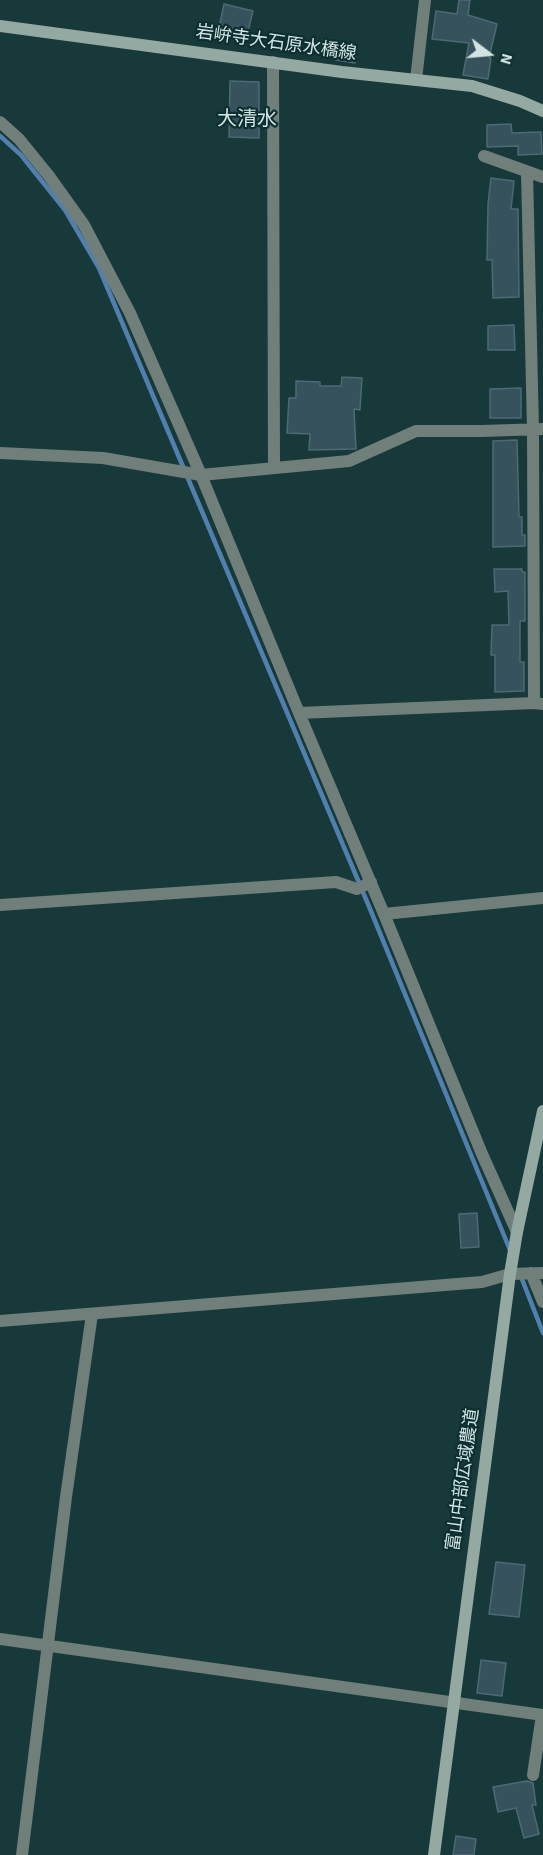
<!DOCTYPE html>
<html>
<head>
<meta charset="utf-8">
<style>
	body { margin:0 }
	#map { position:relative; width:543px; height:1855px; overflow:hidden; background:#183939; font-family:"Source Sans 3",sans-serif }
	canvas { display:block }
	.north { position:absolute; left:459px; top:24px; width:60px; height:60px; -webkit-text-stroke:4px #0d2f2f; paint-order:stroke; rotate:106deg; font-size:16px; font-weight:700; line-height:24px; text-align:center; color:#d1e3e3 }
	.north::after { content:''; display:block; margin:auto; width:21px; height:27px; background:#d1e3e3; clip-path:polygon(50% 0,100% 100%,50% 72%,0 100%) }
</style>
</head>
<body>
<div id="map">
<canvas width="543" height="1855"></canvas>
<div class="north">N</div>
</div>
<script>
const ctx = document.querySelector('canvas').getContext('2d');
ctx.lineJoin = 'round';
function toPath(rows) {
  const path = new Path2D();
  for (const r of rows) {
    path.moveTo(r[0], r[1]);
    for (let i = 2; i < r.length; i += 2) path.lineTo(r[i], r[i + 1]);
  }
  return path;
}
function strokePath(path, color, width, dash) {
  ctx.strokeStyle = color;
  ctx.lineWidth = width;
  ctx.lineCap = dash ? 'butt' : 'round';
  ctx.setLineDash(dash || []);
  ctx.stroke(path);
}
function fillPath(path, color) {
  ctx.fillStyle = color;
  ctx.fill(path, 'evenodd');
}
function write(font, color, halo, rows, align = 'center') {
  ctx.font = font + ' "Source Sans 3","Noto Sans JP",sans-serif';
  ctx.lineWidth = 4.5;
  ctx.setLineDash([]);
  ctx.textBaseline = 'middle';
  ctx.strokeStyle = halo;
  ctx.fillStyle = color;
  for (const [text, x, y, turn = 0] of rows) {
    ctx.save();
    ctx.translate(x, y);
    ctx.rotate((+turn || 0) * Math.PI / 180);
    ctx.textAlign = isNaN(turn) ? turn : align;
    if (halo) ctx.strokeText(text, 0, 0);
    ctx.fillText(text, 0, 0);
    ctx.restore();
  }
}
const stream = toPath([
	[0,136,21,155,65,210,99,268,368,904,510,1250],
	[520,1274,543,1333]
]);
const building = toPath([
	[459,0,470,0,468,15,497,24,489,58,491,58,488,79,463,75,469,43,432,39,436,11,457,14,459,0],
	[224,4,253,11,247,35,219,28,224,4],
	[338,45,357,48,355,63,336,60,338,45],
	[230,81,259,82,259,138,229,137,230,81],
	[511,124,512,133,541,132,542,154,518,155,518,146,487,147,487,125,511,124],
	[491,178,514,181,511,209,518,209,519,297,493,298,492,260,487,260,488,204,491,178],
	[514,325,515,350,488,350,488,326,514,325],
	[342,377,362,378,360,410,354,409,356,449,309,450,310,434,287,433,289,398,296,398,296,381,320,382,320,386,341,386,342,377],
	[521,388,521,418,490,418,490,389,521,388],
	[517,440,519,517,522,517,522,535,525,535,525,546,493,547,493,441,517,440],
	[494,569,522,569,522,572,525,572,525,621,520,621,520,662,524,662,524,691,495,692,495,655,491,655,492,625,509,625,508,591,495,592,494,569],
	[477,1213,479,1247,461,1248,459,1214,477,1213],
	[496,1562,525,1565,519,1617,489,1614,496,1562],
	[481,1660,506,1663,502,1696,477,1693,481,1660],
	[527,1781,533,1783,536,1805,532,1805,539,1834,524,1838,516,1808,498,1812,493,1787,527,1781],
	[456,1836,476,1839,474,1855,453,1855,456,1836]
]);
const street = toPath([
	[273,62,274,468],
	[416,80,425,0],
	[0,122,19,139,49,176,84,225,130,313,201,475,299,713,384,914,482,1154,517,1232],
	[484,156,543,177],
	[527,172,533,429,534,703,543,704],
	[0,453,103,458,201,475,349,461,416,431,482,431,543,429],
	[299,713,534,703],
	[0,905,336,882,357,889,371,882],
	[384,914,543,898],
	[531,1273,543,1302],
	[0,1321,482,1282,510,1274,543,1273],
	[0,1639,543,1715],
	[533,1775,542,1715],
	[22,1855,66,1497,92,1314]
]);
const secondary = toPath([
	[0,26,342,72,472,86,520,101,543,111],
	[434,1855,510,1274,517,1232,543,1111]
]);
const streetNames = [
	["岩峅寺大石原水橋線",276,44,8],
	["富山中部広域農道",464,1480,-82]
];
const neighbourhoodNames = [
	["大清水",247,121]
];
strokePath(stream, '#5180af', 4.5);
fillPath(building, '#36535d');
strokePath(building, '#4c6a75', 1.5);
strokePath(street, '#717f7a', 12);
strokePath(secondary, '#94a9a1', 12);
write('18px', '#d1e3e3', '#0d2f2f', streetNames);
write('20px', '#d1e3e3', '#0d2f2f', neighbourhoodNames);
</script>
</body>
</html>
